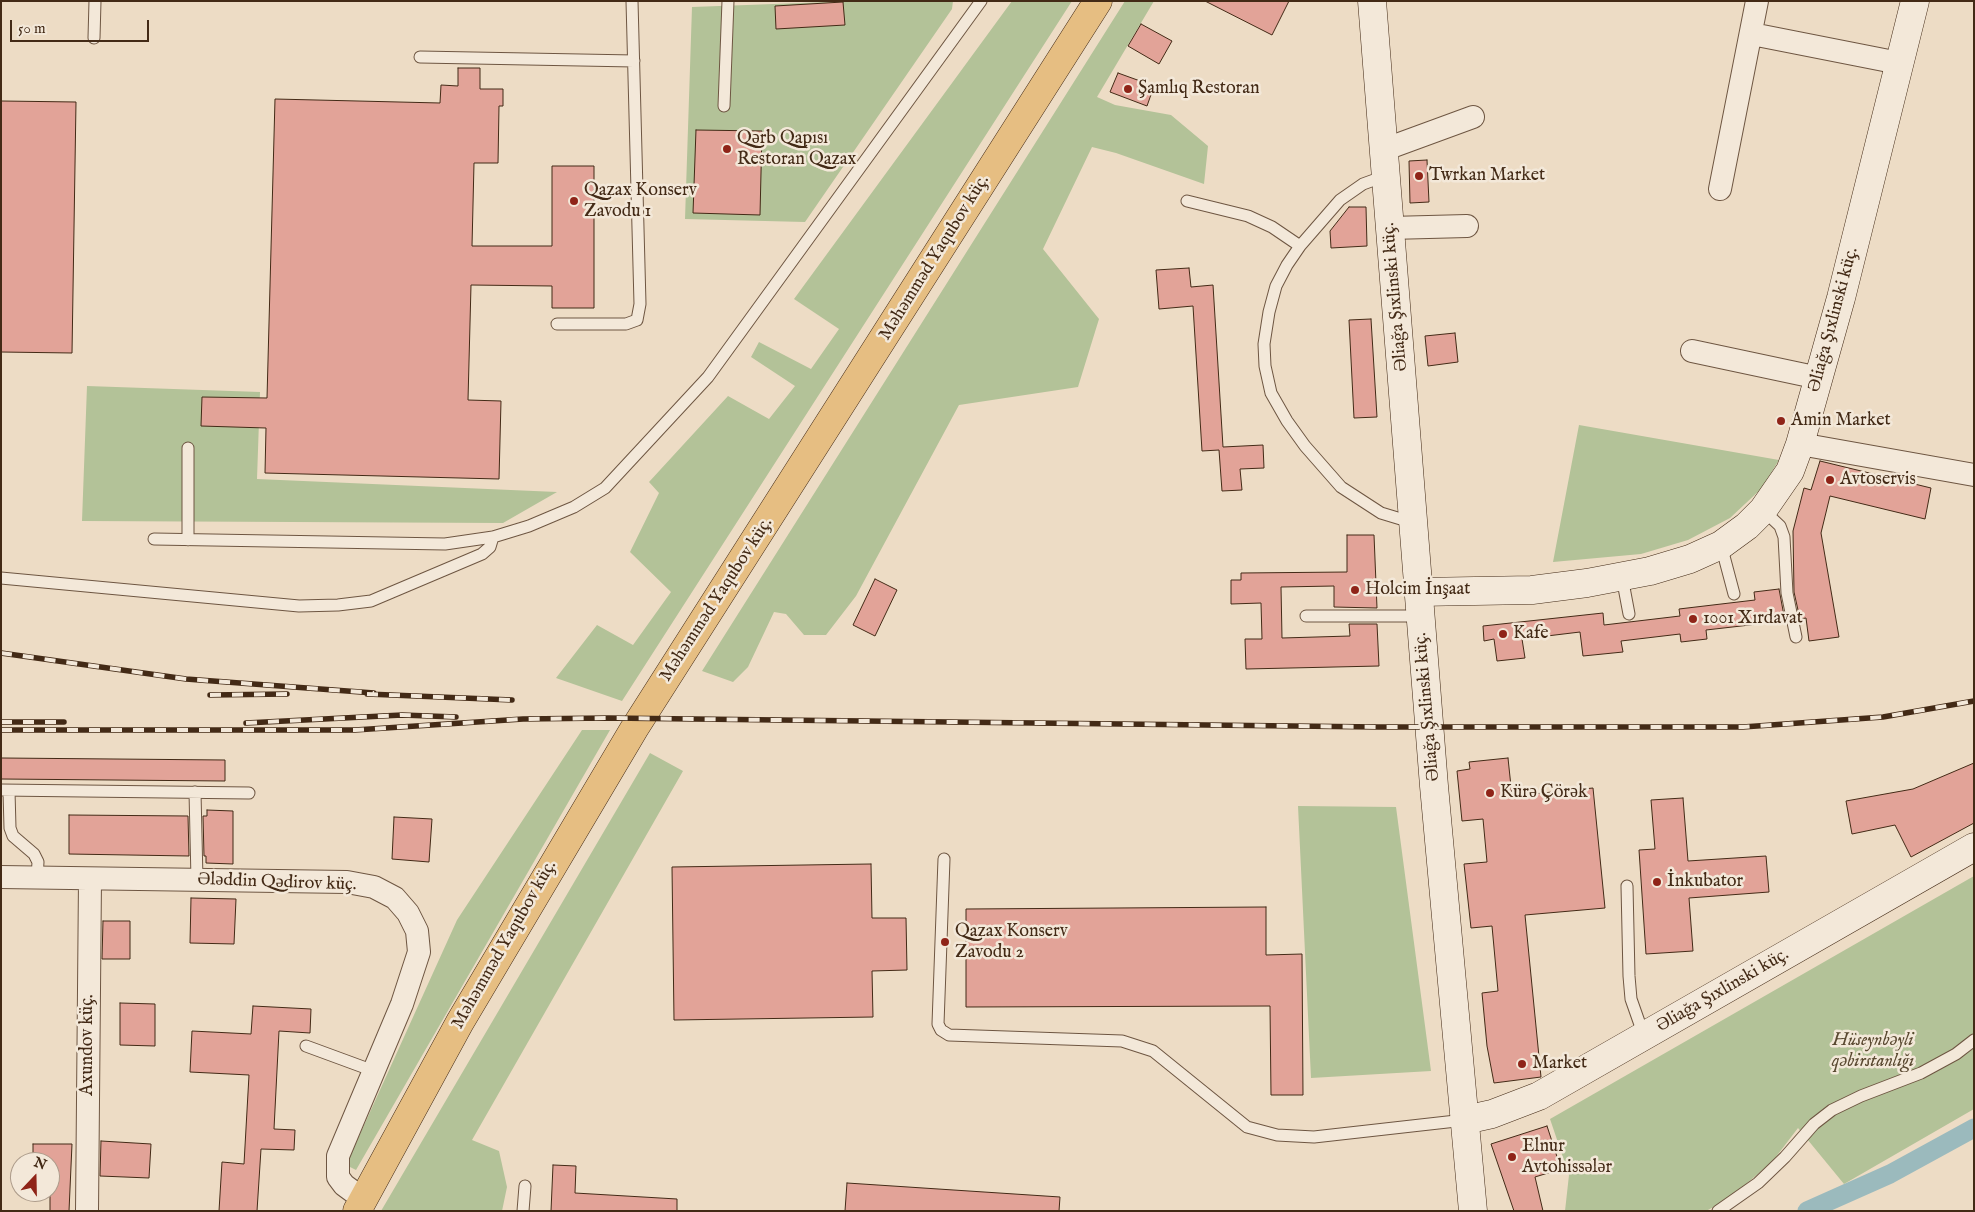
<!DOCTYPE html>
<html>
<head>
<meta charset="utf-8">
<style>
	body { margin:0 }
	#map { position:relative; width:1975px; height:1212px; overflow:hidden; background:#eddcc5; font-family:"IM FELL English",serif }
	canvas { display:block }
	.frame { position:absolute; inset:0; border:2px solid #432a16; pointer-events:none }
	.north { position:absolute; left:10px; top:1152px; width:50px; height:50px; box-sizing:border-box; background:#f3e8d9; border:1px solid #ad9c8b; border-radius:50%; rotate:21deg; font-size:14px; font-weight:700; line-height:20px; text-align:center; color:#432a16 }
	.north::after { content:''; display:block; margin:auto; width:18px; height:22px; background:#8f2418; clip-path:polygon(50% 0,100% 100%,50% 72%,0 100%) }
	.scale { position:absolute; left:10px; top:20px; width:139px; height:22px; box-sizing:border-box; border:2px solid #432a16; border-top:0; padding-left:6px; font-size:15px; line-height:18px; white-space:nowrap; color:#432a16; -webkit-text-stroke:4px #f3e8d9; paint-order:stroke }
</style>
</head>
<body>
<div id="map">
<canvas width="1975" height="1212"></canvas>
<div class="frame"></div>
<div class="north">N</div>
<div class="scale">50 m</div>
</div>
<script>
const ctx = document.querySelector('canvas').getContext('2d');
ctx.lineJoin = 'round';
function fillPath(path, color) {
  ctx.fillStyle = color;
  ctx.fill(path, 'evenodd');
}
function toPath(rows) {
  const path = new Path2D();
  for (const r of rows) {
    path.moveTo(r[0], r[1]);
    for (let i = 2; i < r.length; i += 2) path.lineTo(r[i], r[i + 1]);
  }
  return path;
}
function strokePath(path, color, width, dash) {
  ctx.strokeStyle = color;
  ctx.lineWidth = width;
  ctx.lineCap = dash ? 'butt' : 'round';
  ctx.setLineDash(dash || []);
  ctx.stroke(path);
}
function write(font, color, halo, rows, align = 'center') {
  ctx.font = font + ' "IM FELL English",serif';
  ctx.lineWidth = 5;
  ctx.setLineDash([]);
  ctx.textBaseline = 'middle';
  ctx.strokeStyle = halo;
  ctx.fillStyle = color;
  for (const [text, x, y, turn = 0] of rows) {
    ctx.save();
    ctx.translate(x, y);
    ctx.rotate((+turn || 0) * Math.PI / 180);
    ctx.textAlign = isNaN(turn) ? turn : align;
    if (halo) ctx.strokeText(text, 0, 0);
    ctx.fillText(text, 0, 0);
    ctx.restore();
  }
}
const green = toPath([
	[856,1,953,1,952,9,805,222,685,219,692,7],
	[1012,1,1072,1,622,701,556,678,597,625,633,645,671,592,630,552,659,493,649,482,728,396,769,419,795,386,751,357,759,342,811,369,839,329,794,299],
	[1125,1,1154,1,1097,97,1115,105,1171,115,1208,146,1204,184,1116,153,1092,147,1043,249,1099,319,1078,387,959,405,856,596,826,635,804,635,786,614,774,612,748,667,733,682,702,671],
	[87,386,260,392,257,479,557,492,503,523,82,521],
	[1579,425,1779,460,1761,489,1730,518,1688,540,1641,554,1553,562],
	[582,730,610,730,356,1170,346,1165,457,920],
	[650,753,683,771,472,1140,499,1151,507,1187,502,1211,381,1211],
	[1298,806,1396,807,1431,1071,1311,1078],
	[1974,876,1974,1109,1844,1184,1798,1128,1772,1162,1727,1200,1706,1211,1565,1211,1569,1175,1550,1119]
]);
const canal = toPath([
	[1807,1211,1890,1174,1974,1128]
]);
const building = toPath([
	[1205,1,1289,1,1272,35,1205,1],
	[843,2,845,25,776,29,775,6,843,2],
	[1141,24,1172,41,1159,64,1128,46,1141,24],
	[458,68,480,68,480,89,503,89,503,106,499,106,498,163,474,163,472,246,552,246,552,166,594,166,594,308,552,308,552,286,471,285,468,400,501,401,499,479,265,473,266,428,201,426,202,397,267,398,275,99,440,103,441,85,458,86,458,68],
	[1118,73,1154,86,1147,106,1110,92,1118,73],
	[1,101,76,102,72,353,1,352,1,101],
	[696,130,762,131,760,215,693,213,696,130],
	[1427,160,1429,202,1410,203,1409,161,1427,160],
	[1349,207,1366,207,1367,246,1331,248,1330,231,1349,207],
	[1189,268,1191,287,1213,285,1223,447,1263,445,1264,468,1240,469,1242,490,1222,491,1219,450,1202,451,1193,306,1159,309,1156,270,1189,268],
	[1371,319,1377,417,1354,418,1349,320,1371,319],
	[1455,333,1458,362,1428,366,1425,336,1455,333],
	[1820,461,1931,488,1925,519,1830,496,1821,533,1839,637,1809,641,1806,618,1800,619,1794,592,1793,531,1804,488,1811,490,1820,461],
	[1347,535,1374,535,1377,608,1334,607,1334,586,1281,587,1282,638,1350,636,1349,624,1377,624,1379,666,1246,669,1245,639,1262,639,1261,603,1231,604,1231,580,1241,580,1241,573,1347,572,1347,535],
	[875,579,897,590,875,636,853,625,875,579],
	[1779,589,1785,621,1706,630,1707,639,1681,642,1680,634,1621,641,1623,652,1583,656,1580,632,1522,639,1525,658,1497,661,1494,639,1484,641,1483,626,1603,613,1604,625,1680,616,1679,609,1755,600,1754,592,1779,589],
	[1,758,225,760,225,781,1,779,1,758],
	[1508,758,1512,796,1593,788,1605,908,1525,915,1541,1077,1494,1083,1487,1046,1482,993,1498,991,1492,926,1471,928,1464,864,1487,862,1483,819,1462,821,1457,771,1470,769,1469,762,1508,758],
	[1974,763,1974,823,1911,857,1895,825,1852,834,1846,801,1913,789,1974,763],
	[1683,798,1688,861,1766,856,1769,892,1689,898,1693,951,1646,954,1639,850,1655,849,1651,800,1683,798],
	[207,810,233,811,233,864,206,863,206,856,204,856,203,816,207,816,207,810],
	[69,815,188,816,189,856,69,854,69,815],
	[394,817,432,819,429,862,392,859,394,817],
	[871,864,872,918,906,918,907,970,872,971,873,1017,674,1020,672,867,871,864],
	[191,898,236,899,234,944,190,943,191,898],
	[1266,907,1266,955,1302,954,1303,1095,1271,1095,1270,1006,966,1007,966,909,1266,907],
	[103,921,130,921,130,959,102,959,103,921],
	[120,1003,155,1004,155,1046,120,1045,120,1003],
	[253,1006,311,1009,310,1033,279,1031,274,1129,295,1130,294,1150,261,1149,257,1211,219,1211,222,1162,244,1164,249,1075,190,1072,192,1031,251,1034,253,1006],
	[1547,1126,1561,1169,1535,1177,1543,1211,1514,1211,1491,1144,1547,1126],
	[101,1141,151,1144,149,1178,100,1176,101,1141],
	[33,1144,72,1144,69,1211,50,1211,50,1162,33,1162,33,1144],
	[553,1165,576,1166,575,1193,677,1199,677,1211,551,1211,553,1165],
	[847,1183,1060,1197,1059,1211,845,1211,847,1183]
]);
const lane = toPath([
	[94,38,95,1],
	[420,57,634,61],
	[724,106,728,1],
	[1385,176,1363,184,1340,200,1300,246,1287,265,1276,286,1269,312,1264,344,1265,366,1271,393,1287,421,1305,446,1341,487,1381,513,1414,523],
	[1187,201,1248,216,1272,227,1300,246],
	[557,324,626,324,637,320,640,304,632,1],
	[1763,510,1780,526,1784,537,1787,593,1796,637],
	[154,539,445,544,493,537,529,526,574,507,605,488,708,377,981,1],
	[188,540,188,448],
	[1721,545,1734,594],
	[1622,577,1629,614],
	[1,578,299,606,338,605,371,601,482,554,490,547,493,537],
	[1306,616,1420,616],
	[1,790,249,793],
	[9,791,10,828,13,836,34,854,38,862,37,878],
	[195,792,197,880],
	[944,859,938,1024,941,1030,949,1035,1122,1041,1153,1051,1247,1127,1277,1135,1314,1137,1465,1120],
	[1627,886,1629,976,1631,999,1644,1036],
	[306,1046,374,1071],
	[523,1211,525,1186],
	[1718,1211,1758,1183,1785,1157,1814,1124,1832,1110,1861,1096,1921,1073,1956,1054,1974,1040]
]);
const street = toPath([
	[1752,34,1899,63],
	[1383,150,1473,117],
	[1720,189,1757,1],
	[1390,228,1467,226],
	[1692,351,1819,378],
	[1800,444,1974,475],
	[1,877,347,882,374,887,395,898,408,913,417,931,419,952,402,1004,338,1156,338,1177,344,1185,363,1199],
	[87,1211,90,879]
]);
const secondary = toPath([
	[1372,1,1434,786,1473,1211],
	[1418,592,1532,590,1587,583,1650,571,1690,559,1721,545,1747,526,1763,510,1790,471,1800,444,1841,298,1915,1],
	[1465,1120,1492,1114,1539,1096,1974,847]
]);
const primary = toPath([
	[357,1211,460,1022,634,729,1098,1]
]);
const rail = toPath([
	[1,653,186,679,374,693],
	[367,694,512,700],
	[210,695,287,694],
	[1,722,64,722],
	[246,723,402,715,456,717],
	[1,730,355,730,523,719,608,718,1378,727,1743,727,1883,717,1974,701]
]);
const markers = [
	[1128,89,5,"#8f2418"],
	[727,149,5,"#8f2418"],
	[1419,176,5,"#8f2418"],
	[574,201,5,"#8f2418"],
	[1781,421,5,"#8f2418"],
	[1830,480,5,"#8f2418"],
	[1355,590,5,"#8f2418"],
	[1693,619,5,"#8f2418"],
	[1503,634,5,"#8f2418"],
	[1490,793,5,"#8f2418"],
	[1657,882,5,"#8f2418"],
	[945,942,5,"#8f2418"],
	[1522,1064,5,"#8f2418"],
	[1512,1157,5,"#8f2418"]
];
const poiNames = [
	["Şamlıq Restoran",1138,89],
	["Qərb Qapısı",737,139],
	["Restoran Qazax",737,160],
	["Twrkan Market",1429,176],
	["Qazax Konserv",584,191],
	["Zavodu 1",584,212],
	["Amin Market",1791,421],
	["Avtoservis",1840,480],
	["Holcim İnşaat",1365,590],
	["1001 Xırdavat",1703,619],
	["Kafe",1513,634],
	["Kürə Çörək",1500,793],
	["İnkubator",1667,882],
	["Qazax Konserv",955,932],
	["Zavodu 2",955,953],
	["Market",1532,1064],
	["Elnur",1522,1147],
	["Avtohissələr",1522,1168]
];
const streetNames = [
	["Məhəmməd Yaqubov küç.",935,258,-58],
	["Əliağa Şıxlinski küç.",1396,297,-95],
	["Əliağa Şıxlinski küç.",1834,320,-75],
	["Məhəmməd Yaqubov küç.",717,600,-57],
	["Əliağa Şıxlinski küç.",1428,707,-95],
	["Ələddin Qədirov küç.",277,883,2],
	["Məhəmməd Yaqubov küç.",505,945,-60],
	["Əliağa Şıxlinski küç.",1723,991,-30],
	["Axundov küç.",88,1045,-90]
];
const parkNames = [
	["Hüseynbəyli",1873,1041],
	["qəbirstanlığı",1873,1062]
];
fillPath(green, '#b3c298');
strokePath(canal, '#9bbabd', 19);
fillPath(building, '#e2a398');
strokePath(building, '#432a16', 1);
strokePath(lane, '#6e5642', 13);
strokePath(street, '#6e5642', 24);
strokePath(secondary, '#432a16', 29);
strokePath(primary, '#432a16', 29);
strokePath(lane, '#f3e8d9', 11);
strokePath(street, '#f3e8d9', 22);
strokePath(secondary, '#f3e8d9', 28);
strokePath(primary, '#e6be82', 28);
strokePath(rail, '#432a16', 5.5);
strokePath(rail, '#f3e8d9', 4, [11]);
for (const [x, y, r, color] of markers) {
  const dot = new Path2D();
  dot.arc(x, y, r, 0, 2 * Math.PI);
  ctx.fillStyle = color;
  ctx.fill(dot);
  strokePath(dot, '#f3e8d9', 2);
}
write('18px', '#432a16', '#f3e8d9', poiNames, 'left');
write('18px', '#432a16', '#f3e8d9', streetNames);
write('italic 18px', '#594830', '#f3e8d9', parkNames);
</script>
</body>
</html>
